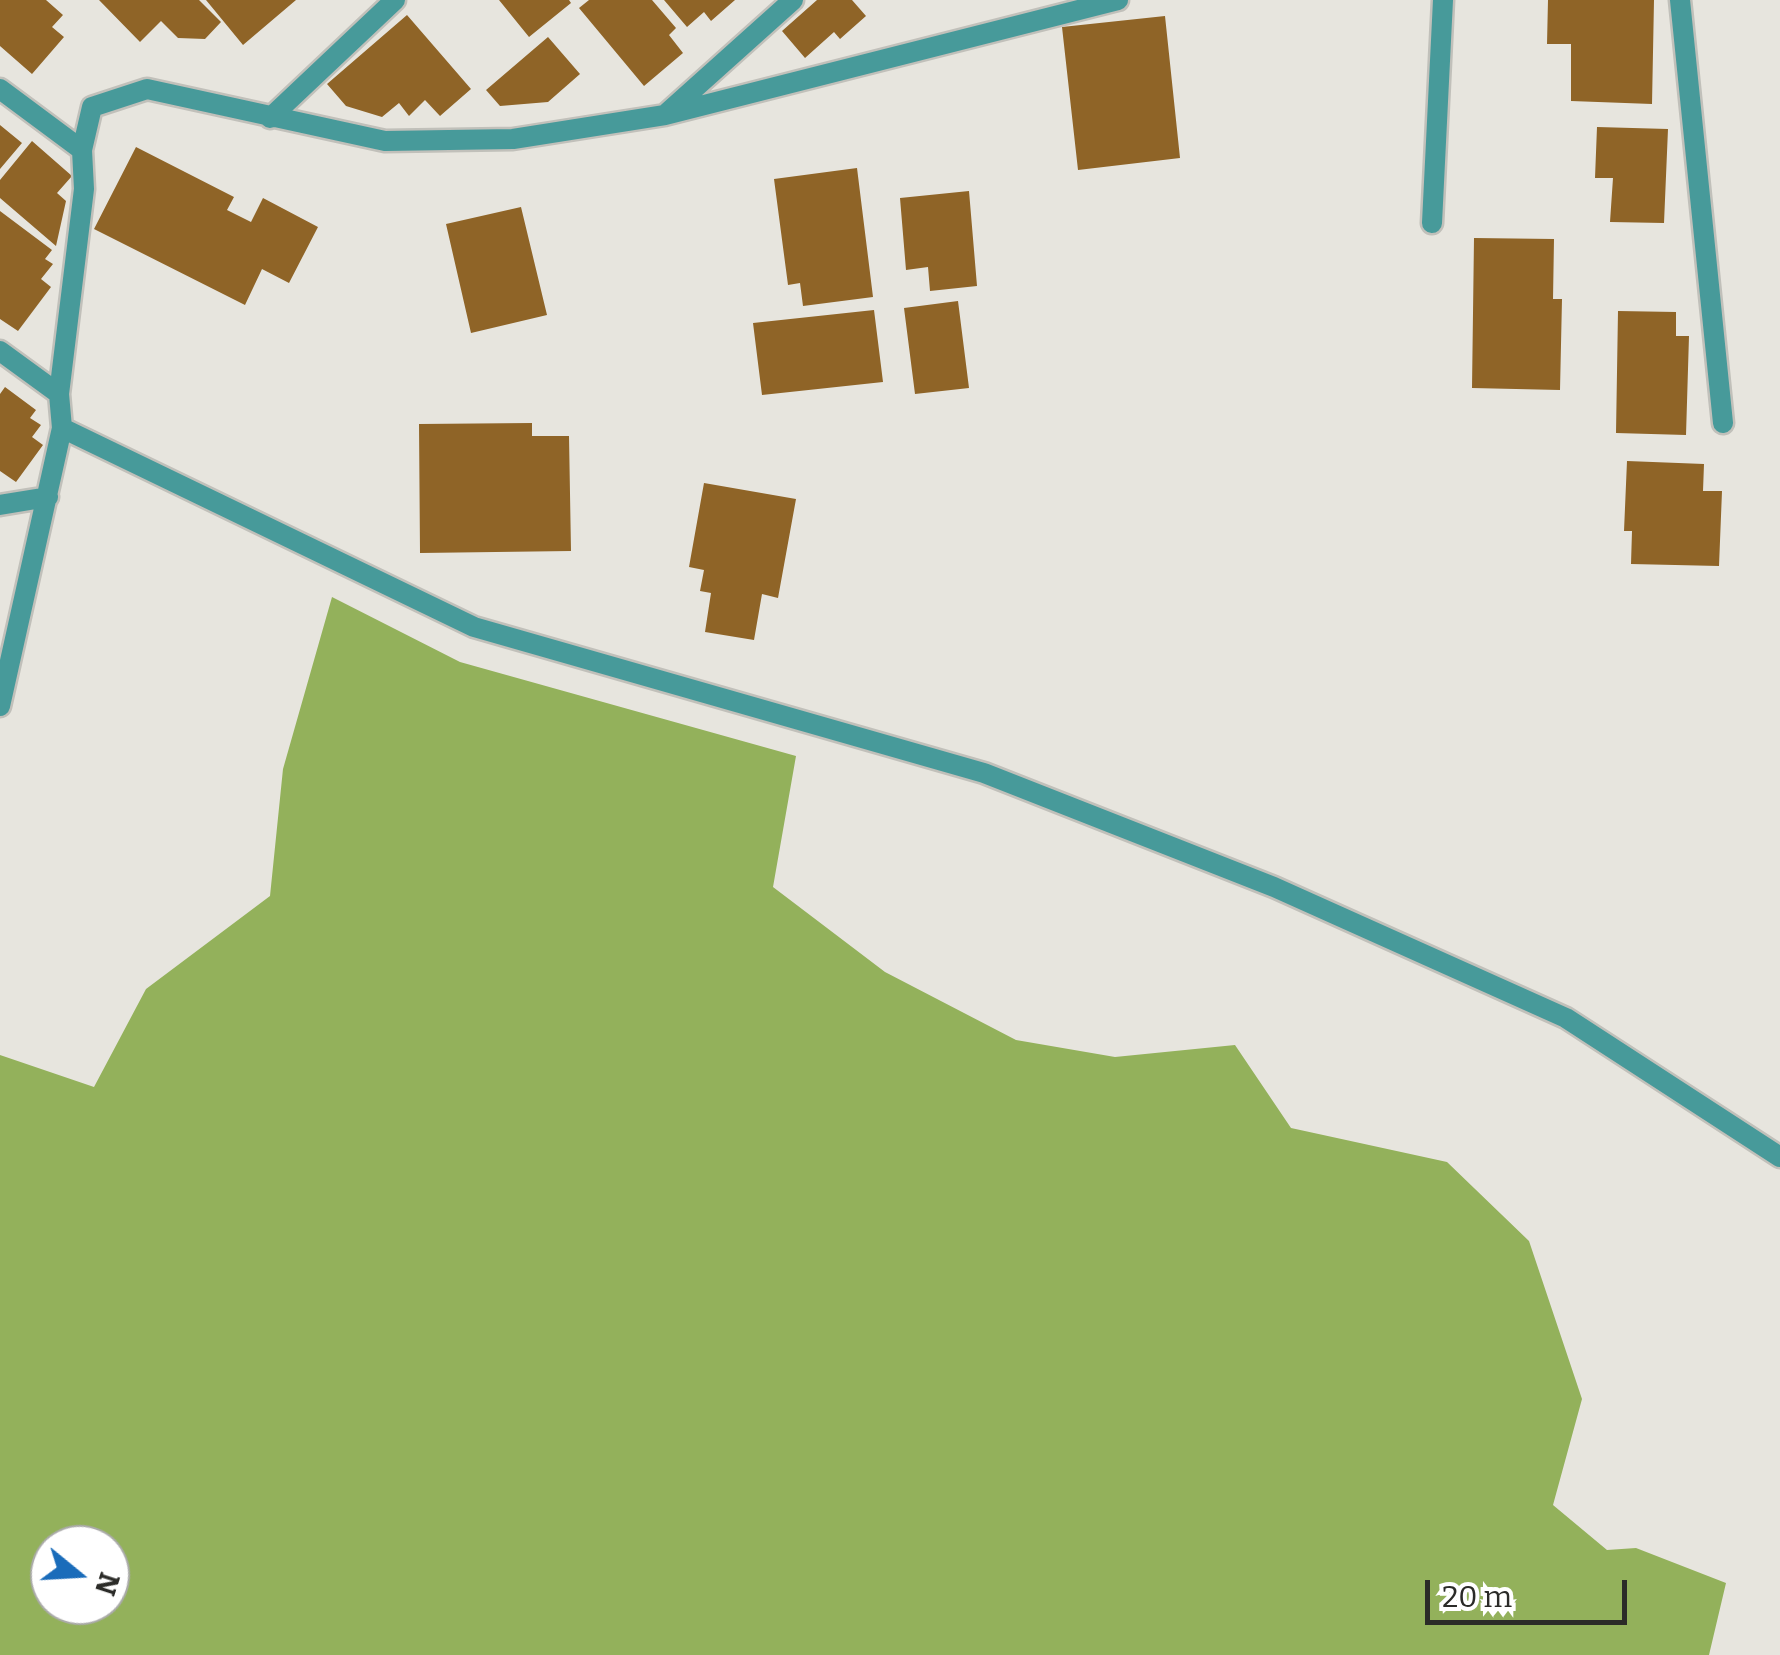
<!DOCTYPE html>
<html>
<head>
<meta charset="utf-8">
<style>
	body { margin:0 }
	#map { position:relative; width:1780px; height:1655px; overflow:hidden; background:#e7e5de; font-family:Bitter,serif }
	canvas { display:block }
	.north { position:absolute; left:30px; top:1525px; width:100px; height:100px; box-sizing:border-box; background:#fff; border:2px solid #aaaaa9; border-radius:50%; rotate:108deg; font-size:28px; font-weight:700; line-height:40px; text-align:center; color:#2b2b28 }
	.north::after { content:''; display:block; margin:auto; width:35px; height:45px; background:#1a6cba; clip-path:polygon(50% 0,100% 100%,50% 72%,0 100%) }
	.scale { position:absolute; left:1425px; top:1580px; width:202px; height:45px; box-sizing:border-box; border:5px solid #2b2b28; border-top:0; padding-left:12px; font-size:30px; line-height:35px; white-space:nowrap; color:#2b2b28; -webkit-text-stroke:8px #fff; paint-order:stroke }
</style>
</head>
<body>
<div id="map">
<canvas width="1780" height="1655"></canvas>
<div class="north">N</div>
<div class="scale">20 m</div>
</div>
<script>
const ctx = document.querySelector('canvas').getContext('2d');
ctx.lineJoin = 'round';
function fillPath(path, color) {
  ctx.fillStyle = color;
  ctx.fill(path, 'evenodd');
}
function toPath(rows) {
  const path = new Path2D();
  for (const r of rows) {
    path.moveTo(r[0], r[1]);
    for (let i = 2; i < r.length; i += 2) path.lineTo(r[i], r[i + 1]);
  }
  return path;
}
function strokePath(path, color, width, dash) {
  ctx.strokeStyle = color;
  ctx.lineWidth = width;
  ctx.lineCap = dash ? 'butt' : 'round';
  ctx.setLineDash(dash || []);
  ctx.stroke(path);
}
const forest = toPath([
	[332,597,460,662,796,756,773,887,885,972,1016,1040,1115,1057,1235,1045,1291,1128,1447,1162,1529,1241,1582,1399,1553,1505,1607,1550,1636,1548,1726,1583,1709,1655,0,1655,0,1055,94,1087,146,989,270,896,283,769],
	[50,1545,110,1545,110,1605,50,1605]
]);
const building = toPath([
	[0,0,46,0,63,15,52,27,64,37,32,74,0,46],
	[99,0,199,0,221,22,205,39,178,38,161,21,140,42],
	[206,0,296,0,243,45],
	[499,0,569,0,571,3,529,37],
	[589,0,652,0,676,28,669,35,683,53,644,86,579,8],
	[664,0,735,0,711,21,704,12,687,27],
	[817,0,852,0,866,16,840,39,834,32,805,58,782,31],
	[1548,0,1654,0,1652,104,1571,101,1571,44,1547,44],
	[407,15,471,89,440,116,425,100,409,116,399,103,382,117,346,106,327,84],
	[1165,16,1180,158,1078,170,1062,27],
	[548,37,580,74,548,102,500,106,486,90],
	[0,125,22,143,0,169],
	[1597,127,1668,129,1664,223,1610,222,1613,178,1595,178],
	[32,141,72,176,57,193,66,201,56,246,0,198,0,180],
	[136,147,234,197,227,210,251,222,263,198,318,227,289,283,262,269,245,305,94,229],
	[857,168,873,297,803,306,800,283,788,285,774,179],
	[969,191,977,286,930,291,928,267,906,270,900,198],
	[521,207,547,315,471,333,446,224],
	[0,211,52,250,45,259,53,264,41,279,51,287,18,331,0,319],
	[1474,238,1554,239,1553,299,1562,299,1560,390,1472,388],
	[958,301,969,388,915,394,904,308],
	[874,310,883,382,762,395,753,323],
	[1618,311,1676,312,1676,336,1689,336,1686,435,1616,433],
	[5,387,36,410,30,418,41,425,32,437,43,445,16,482,0,471,0,394],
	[532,423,532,436,569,436,571,551,420,553,419,424],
	[1627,461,1704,464,1703,491,1722,491,1719,566,1631,564,1632,531,1624,531],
	[704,483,796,499,778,598,762,594,754,640,705,632,711,593,700,591,704,570,689,567]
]);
const service = toPath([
	[1680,0,1723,423],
	[1432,223,1443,0]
]);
const minor = toPath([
	[0,89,82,150],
	[667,113,793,0],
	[270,118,395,0],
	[0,351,59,394],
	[62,428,474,627,984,773,1274,887,1566,1018,1780,1157],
	[0,505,48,497],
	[0,706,62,428,59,394,84,189,82,150,92,107,147,89,385,141,513,139,665,115,1118,0]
]);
fillPath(forest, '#93b15b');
fillPath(building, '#8f6427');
strokePath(service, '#c1c0ba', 25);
strokePath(minor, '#c1c0ba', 25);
strokePath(service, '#479a9a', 20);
strokePath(minor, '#479a9a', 20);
</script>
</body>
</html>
